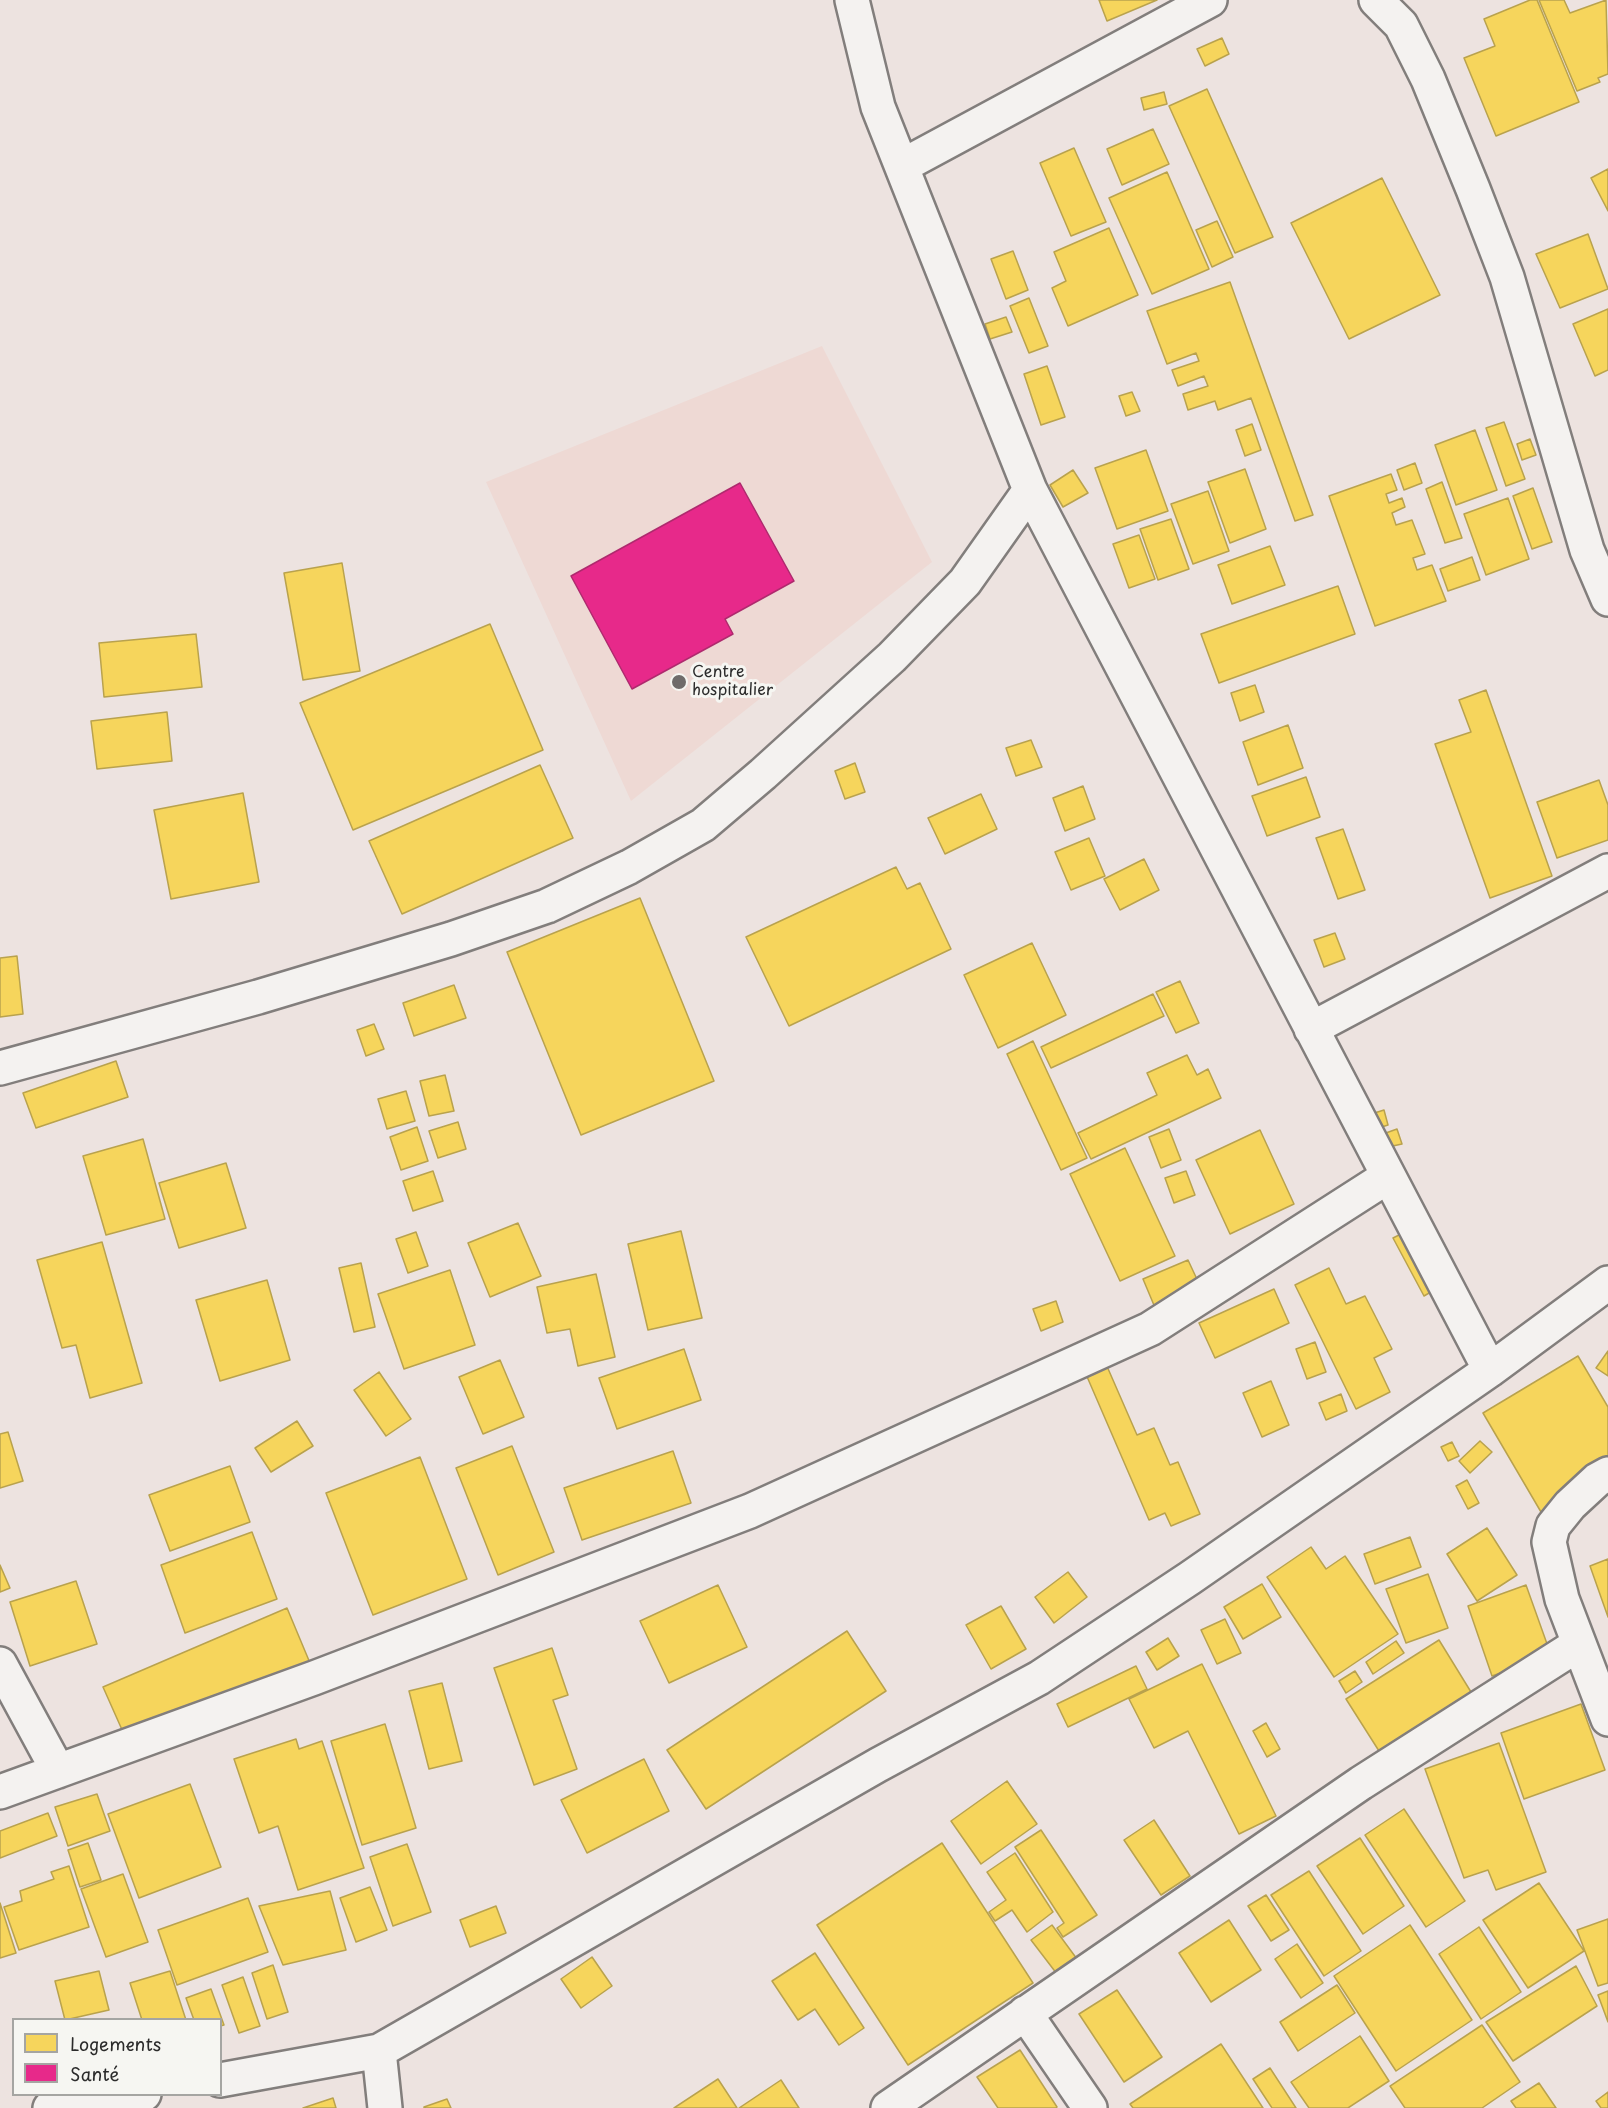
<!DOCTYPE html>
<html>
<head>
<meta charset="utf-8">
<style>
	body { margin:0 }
	#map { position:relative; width:1608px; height:2108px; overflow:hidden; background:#ede3e0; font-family:"Playpen Sans",sans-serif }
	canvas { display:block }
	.legend { position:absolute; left:12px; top:2018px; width:210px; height:78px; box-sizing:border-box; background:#f6f6f2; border:2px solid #a5a5a2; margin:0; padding:8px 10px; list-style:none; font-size:18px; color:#2b2b2b }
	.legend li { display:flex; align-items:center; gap:12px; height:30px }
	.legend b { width:30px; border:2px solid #a5a5a2 }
</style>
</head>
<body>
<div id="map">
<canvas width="1608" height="2108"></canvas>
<ul class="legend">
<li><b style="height:16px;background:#f6d55c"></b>Logements</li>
<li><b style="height:16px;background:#e7298a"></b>Santé</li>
</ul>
</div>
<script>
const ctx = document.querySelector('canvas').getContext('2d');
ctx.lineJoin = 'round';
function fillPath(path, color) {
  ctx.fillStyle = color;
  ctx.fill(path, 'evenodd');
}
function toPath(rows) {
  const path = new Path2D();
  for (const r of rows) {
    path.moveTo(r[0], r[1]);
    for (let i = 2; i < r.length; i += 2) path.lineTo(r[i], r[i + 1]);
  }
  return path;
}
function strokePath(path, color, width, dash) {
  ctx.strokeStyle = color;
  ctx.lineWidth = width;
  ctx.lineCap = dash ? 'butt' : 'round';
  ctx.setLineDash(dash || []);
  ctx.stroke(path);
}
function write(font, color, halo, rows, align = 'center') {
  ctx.font = font + ' "Playpen Sans",sans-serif';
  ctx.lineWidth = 6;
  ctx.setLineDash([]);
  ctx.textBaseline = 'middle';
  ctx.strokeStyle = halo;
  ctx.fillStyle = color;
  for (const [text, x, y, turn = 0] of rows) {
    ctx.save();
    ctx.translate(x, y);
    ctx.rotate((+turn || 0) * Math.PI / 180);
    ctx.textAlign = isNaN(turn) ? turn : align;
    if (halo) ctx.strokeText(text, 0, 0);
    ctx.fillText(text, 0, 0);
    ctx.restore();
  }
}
const built = toPath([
	[822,346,932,562,631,801,486,482]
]);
const homes = toPath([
	[1099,0,1157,0,1107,21,1099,0],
	[1530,0,1537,0,1579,102,1496,136,1464,58,1495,46,1484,19,1530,0],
	[1539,0,1564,0,1570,13,1606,0,1608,74,1598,78,1600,82,1577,91,1539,0],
	[1222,38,1229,54,1205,66,1197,49,1222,38],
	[1207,89,1273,237,1235,253,1169,106,1207,89],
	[1164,92,1167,104,1144,110,1141,98,1164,92],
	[1153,129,1169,164,1122,185,1107,149,1153,129],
	[1074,148,1106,222,1071,236,1040,163,1074,148],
	[1608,169,1608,211,1591,178,1608,169],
	[1167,172,1209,269,1152,294,1109,198,1167,172],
	[1382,178,1440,295,1349,339,1291,223,1382,178],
	[1217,221,1233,257,1212,267,1196,230,1217,221],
	[1109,228,1138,295,1068,326,1052,288,1066,281,1054,252,1109,228],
	[1588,234,1608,289,1560,308,1536,254,1588,234],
	[1013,251,1028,290,1006,299,991,259,1013,251],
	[1230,282,1313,515,1295,521,1251,398,1218,410,1215,401,1188,410,1183,394,1208,386,1204,376,1178,386,1172,370,1199,361,1196,353,1167,364,1147,311,1230,282],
	[1029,298,1048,346,1029,353,1010,306,1029,298],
	[1608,309,1608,370,1595,376,1573,324,1608,309],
	[1006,317,1012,332,990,339,985,324,1006,317],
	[1047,366,1065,417,1041,425,1024,374,1047,366],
	[1132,392,1140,411,1126,416,1119,396,1132,392],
	[1504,422,1525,479,1506,486,1486,428,1504,422],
	[1252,424,1261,450,1245,456,1236,430,1252,424],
	[1475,430,1497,490,1456,505,1435,445,1475,430],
	[1530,439,1536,455,1522,460,1517,444,1530,439],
	[1146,450,1168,511,1117,529,1095,468,1146,450],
	[1415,463,1422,483,1404,490,1397,470,1415,463],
	[1245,469,1266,529,1230,543,1208,482,1245,469],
	[1073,470,1088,493,1063,507,1050,485,1073,470],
	[1391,474,1397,490,1386,494,1389,503,1402,498,1405,507,1392,513,1396,525,1412,520,1425,554,1413,558,1417,570,1432,565,1446,601,1375,626,1329,496,1391,474],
	[1442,482,1462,538,1445,543,1426,489,1442,482],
	[1533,488,1552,542,1532,549,1513,496,1533,488],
	[1208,491,1229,551,1193,564,1171,504,1208,491],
	[1508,498,1529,559,1486,575,1464,514,1508,498],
	[1171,519,1189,569,1158,580,1140,529,1171,519],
	[1139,535,1155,579,1129,588,1113,544,1139,535],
	[1270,546,1285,585,1232,604,1218,565,1270,546],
	[1472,557,1480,580,1448,591,1440,569,1472,557],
	[342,563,360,671,303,680,284,573,342,563],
	[1338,586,1355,634,1219,683,1201,634,1338,586],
	[490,624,543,750,353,830,300,703,490,624],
	[196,634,202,687,104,697,99,643,196,634],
	[1255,685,1264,712,1240,721,1231,693,1255,685],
	[1486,690,1552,876,1490,898,1435,744,1471,732,1459,700,1486,690],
	[167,712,172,761,97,769,91,721,167,712],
	[1288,725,1303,768,1258,785,1243,742,1288,725],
	[1031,740,1042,767,1016,776,1006,748,1031,740],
	[855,763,865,792,845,799,835,771,855,763],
	[540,765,573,838,402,914,369,841,540,765],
	[1306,777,1320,817,1267,836,1252,796,1306,777],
	[1599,780,1608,805,1608,840,1557,858,1537,802,1599,780],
	[1083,786,1095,819,1065,831,1053,798,1083,786],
	[243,793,259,882,171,899,154,810,243,793],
	[981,794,997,829,945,854,928,818,981,794],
	[1343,829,1365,890,1338,899,1316,838,1343,829],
	[1089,838,1105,876,1071,890,1055,852,1089,838],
	[1144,859,1159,890,1120,910,1104,879,1144,859],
	[896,867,907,889,920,883,951,949,789,1026,746,937,896,867],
	[640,898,714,1081,581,1135,507,952,640,898],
	[1335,933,1345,959,1324,967,1314,940,1335,933],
	[1032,943,1066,1015,998,1048,964,975,1032,943],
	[17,956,23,1014,0,1017,0,958,17,956],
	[1180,981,1199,1023,1176,1033,1156,992,1180,981],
	[454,985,466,1018,414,1036,403,1003,454,985],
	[1153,994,1164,1016,1051,1068,1041,1047,1153,994],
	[374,1024,384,1049,366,1056,357,1030,374,1024],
	[1033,1041,1087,1158,1061,1170,1007,1054,1033,1041],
	[1187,1055,1197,1075,1208,1069,1221,1098,1091,1159,1078,1133,1157,1095,1147,1073,1187,1055],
	[116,1061,128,1097,36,1128,23,1093,116,1061],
	[445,1075,454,1111,429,1116,420,1081,445,1075],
	[406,1091,415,1121,387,1129,378,1099,406,1091],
	[1384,1110,1388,1125,1372,1130,1368,1115,1384,1110],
	[458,1122,466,1149,438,1158,429,1131,458,1122],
	[417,1127,428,1161,401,1170,390,1137,417,1127],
	[1169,1129,1181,1160,1161,1168,1149,1137,1169,1129],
	[1397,1129,1402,1144,1388,1147,1383,1134,1397,1129],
	[1260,1130,1294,1204,1230,1234,1196,1160,1260,1130],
	[143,1139,165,1219,106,1235,83,1156,143,1139],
	[1125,1148,1175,1256,1120,1281,1070,1174,1125,1148],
	[226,1163,246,1228,179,1248,159,1183,226,1163],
	[433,1171,443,1201,413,1211,403,1181,433,1171],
	[1186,1171,1195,1195,1174,1203,1165,1178,1186,1171],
	[518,1223,541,1276,490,1297,468,1243,518,1223],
	[1411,1229,1441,1286,1424,1296,1393,1238,1411,1229],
	[681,1231,702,1318,648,1330,628,1244,681,1231],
	[416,1232,428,1266,408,1273,396,1239,416,1232],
	[102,1242,142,1383,90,1398,76,1345,62,1348,37,1260,102,1242],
	[1188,1260,1202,1290,1156,1310,1143,1279,1188,1260],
	[361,1263,375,1327,354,1332,339,1268,361,1263],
	[1329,1268,1346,1304,1365,1296,1392,1349,1374,1358,1390,1392,1356,1409,1295,1285,1329,1268],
	[450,1270,475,1345,404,1369,378,1294,450,1270],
	[596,1274,615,1357,578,1366,570,1329,547,1333,537,1287,596,1274],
	[267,1280,290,1360,220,1381,196,1300,267,1280],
	[1274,1289,1289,1323,1215,1358,1199,1323,1274,1289],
	[1056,1301,1063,1322,1041,1331,1033,1309,1056,1301],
	[1315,1342,1326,1372,1307,1379,1296,1349,1315,1342],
	[684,1349,701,1400,617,1429,599,1378,684,1349],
	[1608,1351,1608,1376,1596,1368,1608,1351],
	[1578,1356,1608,1407,1608,1472,1541,1512,1483,1413,1578,1356],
	[500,1360,524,1417,483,1434,459,1377,500,1360],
	[1106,1364,1137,1435,1154,1428,1170,1465,1178,1462,1200,1514,1171,1526,1165,1513,1149,1520,1085,1372,1106,1364],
	[379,1372,411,1419,386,1436,354,1390,379,1372],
	[1271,1381,1289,1425,1262,1437,1243,1393,1271,1381],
	[1341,1394,1347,1411,1326,1420,1319,1403,1341,1394],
	[297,1421,313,1446,271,1472,255,1448,297,1421],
	[8,1432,23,1481,0,1488,0,1434,8,1432],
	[1480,1441,1492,1452,1470,1473,1459,1461,1480,1441],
	[1452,1442,1459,1456,1448,1461,1441,1447,1452,1442],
	[512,1446,554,1552,498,1575,456,1468,512,1446],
	[673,1451,691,1503,582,1540,564,1488,673,1451],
	[420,1457,467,1579,373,1615,326,1493,420,1457],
	[230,1466,250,1522,170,1551,149,1495,230,1466],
	[1467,1480,1479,1503,1468,1509,1456,1486,1467,1480],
	[1487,1528,1517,1575,1477,1601,1447,1554,1487,1528],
	[252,1532,277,1599,185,1633,161,1565,252,1532],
	[1410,1537,1421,1567,1375,1584,1364,1554,1410,1537],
	[1311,1547,1326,1569,1345,1556,1398,1634,1334,1677,1267,1577,1311,1547],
	[1608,1559,1608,1617,1590,1566,1608,1559],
	[0,1565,10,1588,0,1592,0,1565],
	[1068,1572,1087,1597,1054,1623,1035,1597,1068,1572],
	[1428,1574,1448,1628,1406,1643,1386,1589,1428,1574],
	[76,1581,97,1644,30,1666,10,1602,76,1581],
	[1262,1584,1281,1617,1243,1639,1224,1607,1262,1584],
	[718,1585,747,1647,669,1683,640,1621,718,1585],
	[1526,1585,1551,1655,1492,1676,1468,1606,1526,1585],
	[1001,1606,1026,1649,991,1669,966,1625,1001,1606],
	[287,1608,310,1663,127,1741,103,1687,287,1608],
	[1225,1619,1241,1653,1217,1664,1201,1630,1225,1619],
	[847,1631,886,1691,706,1809,667,1750,847,1631],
	[1168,1638,1179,1656,1157,1670,1146,1652,1168,1638],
	[1439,1640,1471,1692,1379,1751,1346,1699,1439,1640],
	[1396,1641,1404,1653,1373,1674,1366,1662,1396,1641],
	[552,1648,568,1695,553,1700,577,1769,534,1785,494,1668,552,1648],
	[1202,1664,1276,1816,1239,1834,1188,1731,1154,1748,1129,1699,1202,1664],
	[1136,1666,1147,1689,1068,1727,1057,1704,1136,1666],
	[1355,1671,1362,1682,1346,1693,1339,1681,1355,1671],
	[442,1683,462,1761,429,1769,409,1691,442,1683],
	[1581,1704,1605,1770,1524,1799,1501,1733,1581,1704],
	[1266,1723,1280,1749,1267,1757,1253,1731,1266,1723],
	[385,1724,416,1828,362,1845,331,1741,385,1724],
	[296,1739,299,1749,322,1741,364,1868,298,1890,278,1826,259,1833,234,1759,296,1739],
	[1499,1743,1546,1872,1496,1890,1488,1870,1464,1878,1425,1769,1499,1743],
	[644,1759,669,1811,587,1853,561,1800,644,1759],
	[1007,1781,1037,1824,981,1864,951,1821,1007,1781],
	[190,1784,221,1867,139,1898,108,1814,190,1784],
	[97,1794,110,1831,68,1846,55,1807,97,1794],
	[1404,1809,1465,1901,1426,1927,1365,1835,1404,1809],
	[48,1813,57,1836,0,1858,0,1831,48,1813],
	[1154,1820,1190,1876,1161,1895,1124,1840,1154,1820],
	[1041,1830,1097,1915,1063,1937,1057,1928,1064,1923,1015,1847,1041,1830],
	[1360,1838,1404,1906,1363,1934,1317,1866,1360,1838],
	[88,1843,101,1880,80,1887,68,1850,88,1843],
	[942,1843,1033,1983,908,2065,817,1925,942,1843],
	[407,1844,431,1912,393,1926,370,1857,407,1844],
	[1015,1853,1053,1912,1027,1932,1012,1910,995,1921,989,1912,1006,1900,987,1872,1015,1853],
	[69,1866,89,1927,19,1950,4,1907,22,1901,20,1891,54,1879,51,1872,69,1866],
	[1309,1871,1361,1951,1324,1976,1271,1895,1309,1871],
	[123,1874,148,1942,106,1957,81,1889,123,1874],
	[1539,1883,1584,1951,1528,1988,1483,1920,1539,1883],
	[370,1887,387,1930,356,1942,340,1898,370,1887],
	[330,1891,346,1950,283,1965,259,1906,330,1891],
	[1266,1895,1289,1930,1271,1941,1248,1906,1266,1895],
	[248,1898,268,1952,177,1985,158,1930,248,1898],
	[0,1903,16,1953,0,1958,0,1903],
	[496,1906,506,1933,470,1947,460,1920,496,1906],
	[1608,1919,1608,1983,1598,1986,1577,1930,1608,1919],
	[1229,1920,1261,1970,1211,2002,1179,1953,1229,1920],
	[1052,1925,1077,1959,1057,1974,1031,1940,1052,1925],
	[1410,1925,1472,2020,1396,2071,1334,1976,1410,1925],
	[1479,1927,1521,1992,1481,2019,1439,1954,1479,1927],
	[1297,1944,1323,1983,1301,1998,1275,1959,1297,1944],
	[815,1953,864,2028,839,2045,815,2009,798,2020,772,1981,815,1953],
	[592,1957,612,1986,581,2008,561,1979,592,1957],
	[273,1965,288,2012,267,2019,252,1973,273,1965],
	[1576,1966,1597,2006,1513,2061,1486,2022,1576,1966],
	[99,1971,109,2010,65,2020,55,1981,99,1971],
	[170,1971,186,2020,142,2020,130,1983,170,1971],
	[243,1977,260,2026,239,2033,222,1985,243,1977],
	[1337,1985,1355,2013,1298,2051,1280,2022,1337,1985],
	[211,1989,224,2025,220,2026,220,2020,194,2020,186,1998,211,1989],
	[1117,1990,1162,2057,1124,2082,1079,2014,1117,1990],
	[1608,1991,1608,2022,1598,1995,1608,1991],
	[1482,2025,1520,2082,1482,2108,1405,2108,1390,2086,1482,2025],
	[1360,2036,1389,2081,1348,2108,1309,2108,1291,2082,1360,2036],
	[1221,2044,1263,2108,1133,2108,1130,2104,1221,2044],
	[1020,2050,1057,2107,1056,2108,998,2108,977,2077,1020,2050],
	[1270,2068,1296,2108,1272,2108,1253,2079,1270,2068],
	[718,2079,737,2108,674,2108,718,2079],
	[781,2080,799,2108,739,2108,781,2080],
	[1539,2083,1556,2108,1516,2108,1511,2101,1539,2083],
	[1608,2092,1608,2108,1601,2108,1596,2101,1608,2092],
	[333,2098,336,2108,303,2108,333,2098],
	[447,2099,451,2108,424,2108,424,2107,447,2099]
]);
const health = toPath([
	[740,483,794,581,725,619,733,634,632,689,571,576,740,483]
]);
const street = toPath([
	[852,0,878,107,1030,490,1490,1370],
	[1376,0,1401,25,1428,79,1473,189,1507,277,1587,550,1608,599],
	[902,166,1210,0],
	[1311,1029,1608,871],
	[0,1068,258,997,451,939,547,906,629,867,703,825,763,774,892,657,965,582,1030,490],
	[1608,1474,1597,1480,1570,1505,1553,1526,1549,1542,1562,1599,1608,1719],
	[0,1664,58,1771],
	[0,1792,314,1678,750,1511,1150,1329,1387,1177],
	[1025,2013,1090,2108],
	[379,2051,385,2108],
	[220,2080,379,2051,878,1765,1039,1678,1190,1578,1490,1370,1608,1283],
	[50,2108,144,2094],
	[888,2108,1361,1783,1579,1644]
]);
const markers = [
	[679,682,8,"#6f6b6a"]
];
const poiNames = [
	["Centre",692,673],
	["hospitalier",692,691]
];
fillPath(built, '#eed9d4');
fillPath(homes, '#f6d55c');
strokePath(homes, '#b9a24d', 1.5);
fillPath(health, '#e7298a');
strokePath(health, '#af2a6e', 1.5);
strokePath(street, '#827e7c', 38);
strokePath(street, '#f4f2f0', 33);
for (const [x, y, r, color] of markers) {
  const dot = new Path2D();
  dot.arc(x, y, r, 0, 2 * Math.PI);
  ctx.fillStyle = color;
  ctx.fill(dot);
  strokePath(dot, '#f6f6f2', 2);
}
write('16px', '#2b2b2b', '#f6f6f2', poiNames, 'left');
</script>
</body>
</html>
